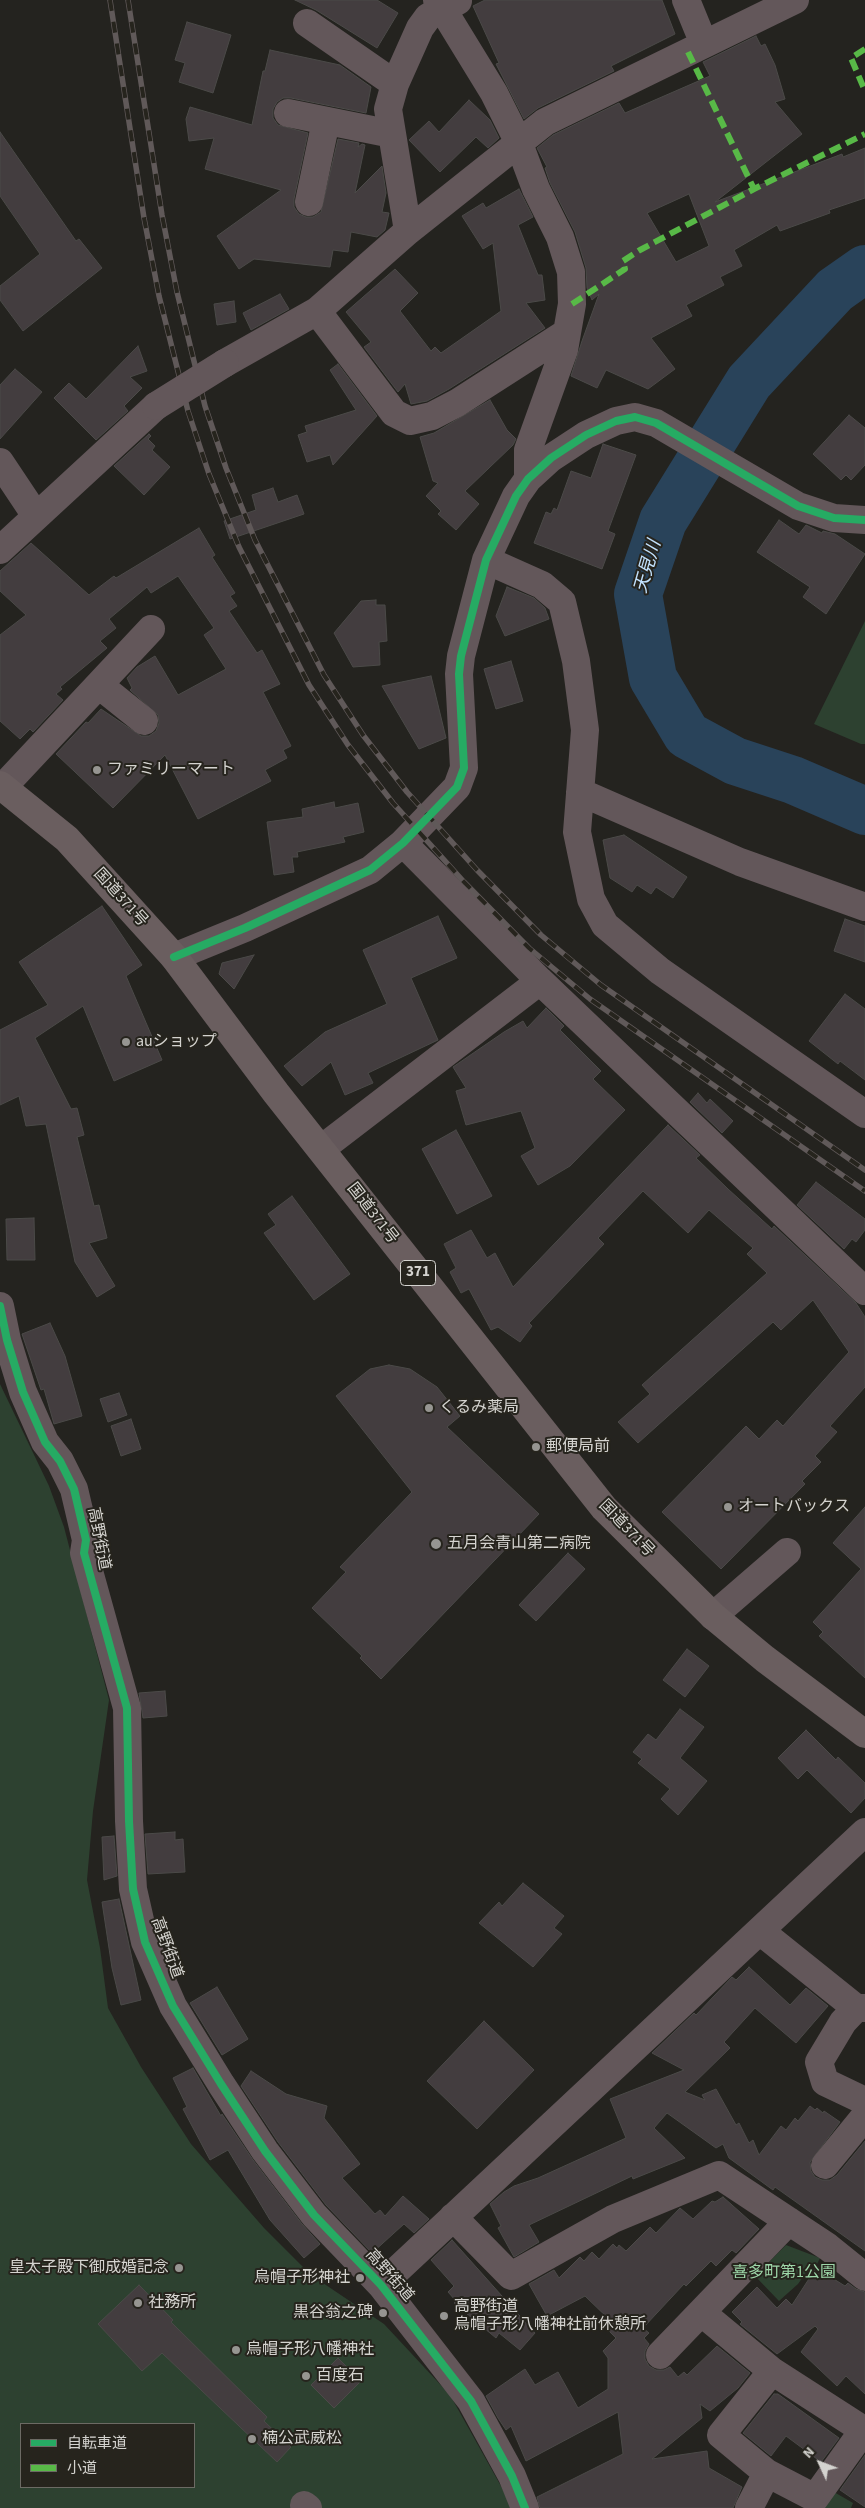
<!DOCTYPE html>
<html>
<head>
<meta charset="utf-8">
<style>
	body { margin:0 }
	#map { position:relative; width:865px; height:2508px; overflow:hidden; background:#24231f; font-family:"Source Sans 3","Noto Sans JP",sans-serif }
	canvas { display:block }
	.legend { position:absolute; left:20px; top:2423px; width:175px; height:65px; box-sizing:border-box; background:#26241d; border:1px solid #6c6a64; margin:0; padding:6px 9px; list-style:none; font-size:15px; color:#d4d3cf }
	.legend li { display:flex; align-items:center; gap:10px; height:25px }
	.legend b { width:25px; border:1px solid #6c6a64 }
	.north { position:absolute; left:795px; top:2438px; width:50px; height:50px; -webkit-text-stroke:4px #26241d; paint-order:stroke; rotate:313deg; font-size:14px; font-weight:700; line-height:20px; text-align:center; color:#d4d3cf }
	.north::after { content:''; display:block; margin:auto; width:18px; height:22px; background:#d4d3cf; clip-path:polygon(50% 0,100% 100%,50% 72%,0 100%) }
</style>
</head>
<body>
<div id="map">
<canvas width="865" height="2508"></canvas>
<ul class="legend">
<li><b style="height:6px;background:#26ab63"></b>自転車道</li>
<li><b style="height:6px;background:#58b947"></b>小道</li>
</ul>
<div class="north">N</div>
</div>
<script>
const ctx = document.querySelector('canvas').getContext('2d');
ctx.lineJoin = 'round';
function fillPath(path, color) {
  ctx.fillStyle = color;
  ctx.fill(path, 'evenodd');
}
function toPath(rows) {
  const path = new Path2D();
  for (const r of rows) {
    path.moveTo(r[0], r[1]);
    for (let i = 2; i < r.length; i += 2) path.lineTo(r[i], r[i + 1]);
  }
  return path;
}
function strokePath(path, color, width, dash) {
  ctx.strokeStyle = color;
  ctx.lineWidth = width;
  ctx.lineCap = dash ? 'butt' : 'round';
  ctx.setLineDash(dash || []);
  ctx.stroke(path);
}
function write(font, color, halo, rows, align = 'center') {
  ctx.font = font + ' "Source Sans 3","Noto Sans JP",sans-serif';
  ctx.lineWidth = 4;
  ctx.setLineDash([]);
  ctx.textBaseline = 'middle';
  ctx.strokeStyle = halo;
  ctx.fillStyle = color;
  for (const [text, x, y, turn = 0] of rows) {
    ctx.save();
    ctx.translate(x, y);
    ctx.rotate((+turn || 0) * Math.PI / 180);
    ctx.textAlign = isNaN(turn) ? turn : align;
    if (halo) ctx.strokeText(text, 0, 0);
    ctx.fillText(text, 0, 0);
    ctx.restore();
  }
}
const green = toPath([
	[865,621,865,744,861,744,814,724],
	[0,1384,49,1486,64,1527,109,1700,93,1811,87,1880,100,1948,108,2008,141,2067,191,2144,264,2228,311,2275,384,2324,450,2395,502,2488,511,2508,0,2508],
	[21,2424,194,2424,194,2487,21,2487],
	[786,2245,820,2258,816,2266,812,2264,798,2284,779,2301,755,2276],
	[834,2492,853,2503,851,2508,823,2508]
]);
const river = toPath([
	[865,269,835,290,749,382,663,521,638,594,653,678,687,735,735,761,793,780,865,811]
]);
const building = toPath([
	[295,0,377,0,398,13,377,48,316,10,295,0],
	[485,0,662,0,675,34,611,66,614,71,538,108,524,119,496,64,499,63,473,6,485,0],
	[187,22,231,35,213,93,179,82,185,63,175,60,187,22],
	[756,36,761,46,765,44,775,65,785,99,775,102,802,134,715,202,842,154,843,157,865,148,865,198,829,210,830,213,780,231,777,225,734,250,742,266,720,277,724,285,686,305,692,316,651,338,675,369,648,389,606,370,597,388,571,376,582,341,599,294,592,300,587,288,586,268,575,232,550,183,545,168,547,167,537,148,553,135,619,103,625,113,710,76,703,62,756,36],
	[689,194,709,246,676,262,647,213,689,194],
	[270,50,340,65,371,87,366,113,291,98,283,98,277,102,273,109,273,118,278,125,308,133,294,199,294,207,299,214,306,217,313,217,321,212,338,139,359,143,358,147,362,144,365,145,355,193,382,166,386,193,382,212,389,213,385,230,377,237,351,232,348,252,333,250,330,267,254,259,239,269,217,236,281,190,205,169,214,138,189,141,186,119,190,107,252,125,263,71,265,71,270,50],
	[469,100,490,120,499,138,488,148,476,137,440,172,409,140,429,121,439,132,469,100],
	[0,132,76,241,79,239,102,268,23,331,0,300,0,286,40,254,0,196,0,132],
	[519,189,533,217,518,225,538,275,542,275,545,300,526,303,545,328,449,389,427,401,411,404,405,384,398,392,364,347,371,342,346,312,395,269,418,293,400,311,431,351,435,347,441,353,501,311,493,243,483,249,462,216,483,203,486,208,519,189],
	[280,294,289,309,251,330,243,313,280,294],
	[234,301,236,322,217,325,214,304,234,301],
	[138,346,147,371,130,377,142,388,124,406,128,411,96,440,54,398,69,383,86,399,138,346],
	[338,364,377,416,333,465,330,455,307,462,298,435,307,432,305,426,356,410,330,370,338,364],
	[15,369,42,392,0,439,0,385,15,369],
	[490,400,507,430,516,439,513,445,465,491,479,504,456,530,438,514,441,511,426,496,438,483,433,481,420,437,434,433,490,400],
	[849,415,865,428,865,465,851,480,846,475,841,480,813,454,849,415],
	[149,434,151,436,148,439,155,446,152,450,170,467,144,495,114,466,149,434],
	[603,444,636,455,608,531,615,534,602,569,534,543,546,512,551,514,554,508,557,510,571,471,591,478,603,444],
	[273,488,278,502,297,495,304,514,230,539,224,521,256,510,252,495,273,488],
	[779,520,799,534,806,525,822,533,823,531,835,534,865,554,826,614,803,597,810,587,757,552,779,520],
	[199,528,215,555,212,557,235,593,230,596,237,606,229,611,257,653,262,650,280,684,263,692,291,746,283,750,287,758,265,770,271,781,198,819,165,755,113,808,56,754,86,722,88,723,101,709,141,736,149,736,156,731,159,723,158,715,130,690,132,688,127,678,137,667,155,656,178,695,226,669,204,635,214,628,178,576,151,593,147,587,109,619,116,628,100,641,107,648,60,687,62,689,56,694,63,700,33,732,30,729,20,739,0,721,0,635,26,615,0,591,0,571,31,543,89,595,114,576,116,578,199,528],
	[507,587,534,598,545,608,549,619,505,636,496,616,507,587],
	[376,600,376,605,385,605,387,641,379,642,380,665,353,667,334,633,361,601,376,600],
	[511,661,523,701,496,709,484,669,511,661],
	[431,676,446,738,419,749,382,686,431,676],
	[334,802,335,808,358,803,364,832,343,837,345,842,297,852,298,857,292,857,294,872,274,875,267,822,303,817,302,809,334,802],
	[624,835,687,877,673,898,656,887,651,894,637,885,632,892,610,878,603,840,624,835],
	[102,906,142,965,126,976,162,1060,114,1081,83,1006,35,1038,71,1109,77,1108,84,1135,77,1137,94,1206,99,1205,107,1238,89,1243,115,1286,97,1297,75,1262,46,1124,26,1126,19,1096,0,1105,0,1030,48,1005,19,962,102,906],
	[438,916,457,958,411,978,438,1040,368,1073,373,1083,345,1095,331,1062,302,1086,284,1066,325,1032,387,1004,363,950,438,916],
	[845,919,865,926,865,962,834,951,845,919],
	[254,955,234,989,219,974,222,963,254,955],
	[845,994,865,1009,865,1080,840,1061,838,1064,809,1041,845,994],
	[546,1008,564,1026,560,1030,601,1071,593,1079,625,1110,570,1166,538,1185,521,1156,535,1148,521,1111,466,1125,456,1091,466,1088,453,1067,504,1032,523,1021,527,1028,546,1008],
	[698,1093,707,1103,710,1099,733,1121,722,1133,690,1102,698,1093],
	[668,1125,700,1155,696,1158,728,1189,772,1229,774,1226,856,1303,865,1317,865,1387,830,1426,837,1432,815,1456,821,1462,802,1481,805,1484,721,1569,662,1512,746,1426,759,1439,777,1420,783,1426,849,1352,813,1300,781,1330,773,1322,638,1443,618,1422,650,1394,642,1385,767,1273,747,1254,753,1248,709,1210,688,1233,643,1191,598,1238,604,1244,529,1323,532,1326,520,1342,498,1327,491,1330,469,1289,461,1293,450,1272,456,1268,444,1244,471,1230,487,1258,495,1253,513,1287,668,1125],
	[456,1130,492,1196,457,1214,422,1149,456,1130],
	[816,1182,865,1219,865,1230,856,1242,852,1239,844,1249,797,1205,816,1182],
	[292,1196,350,1274,314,1300,264,1233,276,1225,268,1214,292,1196],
	[34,1218,35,1260,7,1260,6,1219,34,1218],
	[50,1323,65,1356,82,1416,54,1424,44,1389,41,1390,22,1334,50,1323],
	[389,1365,410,1369,437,1387,460,1416,447,1427,539,1514,381,1679,360,1658,362,1656,312,1608,346,1572,340,1567,412,1492,336,1396,370,1369,389,1365],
	[119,1393,127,1415,108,1422,100,1399,119,1393],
	[131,1419,141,1449,121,1456,111,1426,131,1419],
	[865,1507,865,1678,819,1636,823,1632,813,1622,861,1569,833,1543,865,1507],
	[568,1553,585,1569,536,1621,519,1605,568,1553],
	[687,1649,709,1666,685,1697,663,1680,687,1649],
	[165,1691,167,1716,143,1718,139,1693,165,1691],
	[680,1709,704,1727,680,1758,707,1781,678,1815,661,1799,670,1789,638,1763,642,1759,633,1752,648,1734,656,1740,680,1709],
	[806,1730,836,1760,838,1757,865,1783,865,1798,851,1813,807,1770,798,1779,778,1758,806,1730],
	[175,1832,175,1840,183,1839,185,1872,148,1874,145,1834,175,1832],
	[114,1836,117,1876,104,1880,102,1837,114,1836],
	[523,1883,564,1916,554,1928,562,1934,533,1967,479,1923,499,1902,502,1906,523,1883],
	[119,1899,141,2000,121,2005,112,1968,102,1902,119,1899],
	[749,1967,790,2005,806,1988,828,2006,796,2043,755,2008,724,2042,730,2048,685,2092,705,2100,702,2095,716,2089,736,2125,739,2123,749,2143,753,2140,759,2155,781,2126,786,2130,795,2118,798,2121,810,2106,815,2110,817,2108,823,2113,824,2111,840,2122,810,2162,811,2171,815,2177,822,2180,830,2180,837,2175,865,2141,865,2251,775,2187,773,2190,729,2158,723,2144,716,2148,667,2113,654,2128,685,2158,633,2179,632,2176,529,2225,539,2242,514,2257,498,2228,501,2226,490,2204,504,2192,514,2186,538,2178,626,2138,610,2099,684,2070,652,2053,694,2013,696,2015,732,1977,736,1980,749,1967],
	[217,1987,248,2039,222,2055,190,2003,217,1987],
	[484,2021,534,2070,477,2129,427,2081,484,2021],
	[193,2068,221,2116,222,2114,253,2160,302,2224,320,2244,304,2258,270,2220,228,2150,210,2160,183,2109,187,2107,173,2078,193,2068],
	[251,2071,286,2094,327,2106,324,2118,360,2164,342,2178,375,2214,380,2210,385,2216,403,2196,429,2219,414,2233,404,2224,372,2253,326,2205,278,2142,241,2086,251,2071],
	[723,2197,759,2229,736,2253,732,2250,716,2266,711,2261,686,2286,684,2284,643,2328,649,2333,644,2338,649,2344,645,2351,645,2359,649,2366,656,2370,664,2370,670,2367,678,2377,684,2372,687,2375,717,2346,750,2373,738,2388,710,2411,700,2404,702,2418,652,2459,707,2451,709,2468,742,2487,733,2508,540,2508,537,2497,623,2454,618,2412,526,2461,511,2426,506,2430,498,2418,486,2396,525,2369,535,2385,558,2372,578,2408,608,2389,608,2358,603,2351,616,2338,607,2329,613,2323,585,2296,547,2316,529,2284,554,2270,559,2278,580,2257,584,2261,592,2252,599,2259,613,2244,617,2248,619,2245,626,2251,650,2227,656,2233,680,2208,693,2219,712,2201,715,2202,723,2197],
	[452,2240,535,2333,520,2350,499,2333,496,2338,454,2303,456,2301,448,2292,454,2286,431,2260,452,2240],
	[816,2268,845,2286,848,2283,856,2289,865,2292,865,2394,846,2376,837,2386,801,2352,818,2329,815,2326,777,2354,740,2324,742,2322,732,2312,757,2287,777,2308,786,2299,792,2305,816,2268],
	[139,2285,173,2320,171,2322,267,2417,264,2421,291,2447,277,2462,162,2353,142,2371,98,2324,139,2285],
	[338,2358,361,2381,334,2408,311,2385,338,2358],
	[774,2394,778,2394,839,2438,821,2462,786,2436,771,2456,743,2433,774,2394],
	[865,2455,865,2507,840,2490,865,2455]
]);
const minor = toPath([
	[437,0,494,93,518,141,536,189,560,237,571,272,572,304,564,350,528,450,528,479],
	[686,0,704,44],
	[307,23,395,84],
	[288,113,392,134],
	[309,202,326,121],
	[408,231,388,109,395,84,420,28,428,17,458,1],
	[317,311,394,413,410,421,432,416,457,403,566,333],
	[225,363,317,311,408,231,545,122,795,0],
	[0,462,36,516],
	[0,550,156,406],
	[486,560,542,585,562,602,576,661,585,730,577,832,591,899,605,925,660,971,865,1114],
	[99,685,144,721],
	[3,787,151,629],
	[580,792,740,862,865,907],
	[403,843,540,981,865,1291],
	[174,957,245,928,370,870,403,843,457,787,464,768,459,674,461,656,486,560,516,496,528,479,551,458,586,435,616,421,635,417,656,423,798,506,834,518,865,520],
	[321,1149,540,981],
	[0,1306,7,1340,23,1392,45,1442,60,1461,74,1489,86,1540,84,1553,127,1708,129,1821,133,1889,145,1942,173,2006,221,2084,265,2151,314,2215,381,2285,471,2401,512,2476,525,2508],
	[713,1616,787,1552],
	[760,1931,856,2008,865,2008],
	[856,2008,843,2022,819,2062,825,2082,865,2101],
	[825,2165,865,2116],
	[453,2217,511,2276,613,2219,719,2175,828,2247,865,2277],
	[381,2285,865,1832],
	[702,2313,772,2371,865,2431],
	[660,2355,789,2221],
	[767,2473,815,2498,863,2431],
	[304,2505,308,2508],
	[749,2508,767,2473,721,2435,772,2371]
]);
const highway = toPath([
	[0,785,67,839,174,957,276,1093,604,1508,713,1616,765,1659,865,1734]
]);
const rail = toPath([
	[110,0,144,218,159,296,188,411,209,474,239,547,309,685,348,745,393,803,464,882,529,948,590,999,865,1191],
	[128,0,162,215,177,292,205,406,226,468,255,540,324,675,363,735,407,792,477,870,541,935,601,985,865,1170]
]);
const minorBridge = toPath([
	[156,406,225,363]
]);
const quiet = toPath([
	[865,49,851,58,865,91],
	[688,52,754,189],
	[572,304,625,269,623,261,640,250,754,189,865,134]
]);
const cycleway = toPath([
	[174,957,245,928,370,870,403,843,457,787,464,768,459,674,461,656,486,560,516,496,528,479,551,458,586,435,616,421,635,417,656,423,798,506,834,518,865,520],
	[0,1306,7,1340,23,1392,45,1442,60,1461,74,1489,86,1540,84,1553,127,1708,129,1821,133,1889,145,1942,173,2006,221,2084,265,2151,314,2215,381,2285,471,2401,512,2476,525,2508]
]);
const markers = [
	[97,770,5,"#969591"],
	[126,1042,5,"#969591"],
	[429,1408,5,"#969591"],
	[536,1447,5,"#969591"],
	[728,1507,5,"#969591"],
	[436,1544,6,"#969591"],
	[179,2268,5,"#969591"],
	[360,2278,5,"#969591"],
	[138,2303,5,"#969591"],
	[383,2313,5,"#969591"],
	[444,2316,5,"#969591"],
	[236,2350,5,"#969591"],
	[306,2376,5,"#969591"],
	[252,2439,5,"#969591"]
];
const shields = [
	[418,1273,35]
];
const shieldNames = [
	["371",418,1273]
];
const poiNames = [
	["ファミリーマート",107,770],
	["auショップ",136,1042],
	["くるみ薬局",439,1408],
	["郵便局前",546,1447],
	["オートバックス",738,1507],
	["五月会青山第二病院",447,1544],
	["皇太子殿下御成婚記念",169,2268,"right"],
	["烏帽子形神社",350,2278,"right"],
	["社務所",148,2303],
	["高野街道",454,2307],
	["烏帽子形八幡神社前休憩所",454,2325],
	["黒谷翁之碑",373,2313,"right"],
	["烏帽子形八幡神社",246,2350],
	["百度石",316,2376],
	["楠公武威松",262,2439]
];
const streetNames = [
	["国道371号",120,898,48],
	["国道371号",372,1214,52],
	["国道371号",626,1529,46],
	["高野街道",98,1539,79],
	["高野街道",166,1948,70],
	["高野街道",389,2276,49]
];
const parkNames = [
	["喜多町第1公園",784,2273]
];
const waterNames = [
	["天見川",649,567,-74]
];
fillPath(green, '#2d4130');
strokePath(river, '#29435a', 48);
fillPath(building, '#433d3f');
strokePath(building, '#4b4a48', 1);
strokePath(minor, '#63575a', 28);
strokePath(highway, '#6a5e5f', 28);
strokePath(rail, '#605959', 5.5);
strokePath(rail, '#26241d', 4, [11]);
strokePath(minorBridge, '#63575a', 28);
strokePath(quiet, '#58b947', 6, [12, 6]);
strokePath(cycleway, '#26ab63', 8);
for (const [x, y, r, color] of markers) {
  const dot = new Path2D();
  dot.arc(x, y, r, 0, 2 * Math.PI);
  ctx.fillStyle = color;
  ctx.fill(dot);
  strokePath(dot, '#26241d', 2);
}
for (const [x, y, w] of shields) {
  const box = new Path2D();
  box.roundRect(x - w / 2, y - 12.5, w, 25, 4);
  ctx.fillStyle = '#26241d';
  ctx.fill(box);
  strokePath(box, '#d4d3cf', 1);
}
write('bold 15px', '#d4d3cf', null, shieldNames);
write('16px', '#d4d3cf', '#26241d', poiNames, 'left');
write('16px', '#d4d3cf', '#26241d', streetNames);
write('16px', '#9ed7a9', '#26241d', parkNames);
write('italic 18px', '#c2e2fe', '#26241d', waterNames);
</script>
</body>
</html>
